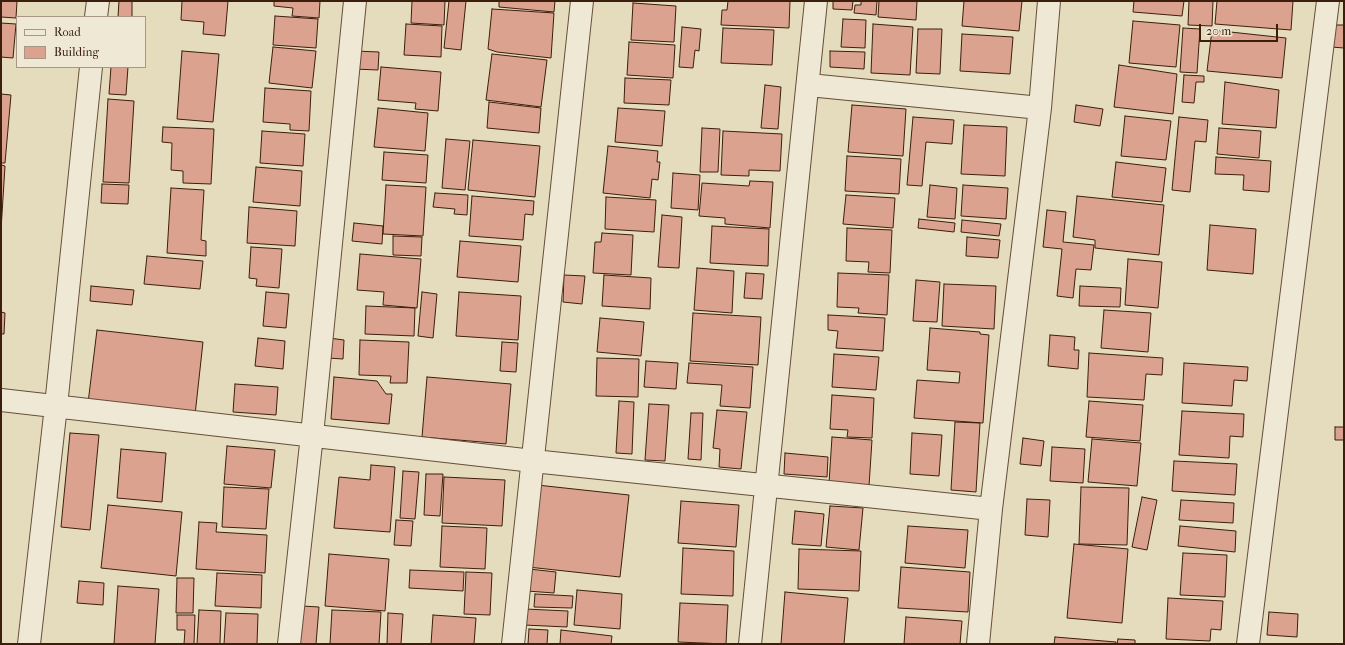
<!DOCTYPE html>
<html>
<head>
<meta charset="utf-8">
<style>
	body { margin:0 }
	#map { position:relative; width:1345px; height:645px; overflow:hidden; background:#e5dcbe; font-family:"IM FELL French Canon",serif }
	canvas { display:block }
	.frame { position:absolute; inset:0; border:2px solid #3c1e0c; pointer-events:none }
	.legend { position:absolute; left:16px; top:16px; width:130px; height:52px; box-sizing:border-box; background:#eee8d5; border:1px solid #a79785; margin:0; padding:5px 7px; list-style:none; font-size:12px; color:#3c1e0c }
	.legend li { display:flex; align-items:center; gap:8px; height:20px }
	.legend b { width:20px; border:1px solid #a79785 }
	.scale { position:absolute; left:1199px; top:24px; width:79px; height:18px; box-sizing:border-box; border:2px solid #3c1e0c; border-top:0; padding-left:5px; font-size:12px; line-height:14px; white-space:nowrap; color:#3c1e0c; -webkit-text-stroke:3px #eee8d5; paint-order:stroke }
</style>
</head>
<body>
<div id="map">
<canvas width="1345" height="645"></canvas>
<div class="frame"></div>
<ul class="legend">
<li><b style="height:5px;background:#eee8d5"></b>Road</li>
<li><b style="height:11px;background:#dba38f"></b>Building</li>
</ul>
<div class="scale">20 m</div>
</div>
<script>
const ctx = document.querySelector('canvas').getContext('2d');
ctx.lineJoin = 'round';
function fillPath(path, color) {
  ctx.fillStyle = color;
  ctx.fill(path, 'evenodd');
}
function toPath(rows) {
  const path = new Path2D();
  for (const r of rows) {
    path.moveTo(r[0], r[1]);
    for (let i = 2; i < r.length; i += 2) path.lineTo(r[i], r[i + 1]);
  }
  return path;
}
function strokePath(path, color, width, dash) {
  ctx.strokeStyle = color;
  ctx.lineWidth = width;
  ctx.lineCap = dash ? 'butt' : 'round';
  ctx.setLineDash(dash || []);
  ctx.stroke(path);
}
const building = toPath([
	[1,1,17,1,16,18,1,17,1,1],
	[119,1,132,1,132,17,118,17,119,1],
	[182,1,228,1,225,36,203,34,204,22,181,20,182,1],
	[274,1,320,1,319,18,292,16,293,8,274,6,274,1],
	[412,1,445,1,444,25,411,23,412,1],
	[449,1,466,1,461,50,444,48,449,1],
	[499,1,555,1,554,12,499,7,499,1],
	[728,1,790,1,789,28,721,25,722,10,727,10,728,1],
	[833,1,853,1,852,10,833,9,833,1],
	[861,1,877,1,876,15,854,13,855,5,861,5,861,1],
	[879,1,917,1,916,20,878,17,879,1],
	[964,1,1022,1,1019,31,962,26,964,1],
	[1134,1,1184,1,1182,16,1133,12,1134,1],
	[1189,1,1213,1,1212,26,1188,25,1189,1],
	[1217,1,1293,1,1291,30,1215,24,1217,1],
	[633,3,676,6,674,42,631,40,633,3],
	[492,9,554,13,551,58,497,52,488,49,492,9],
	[275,16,318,19,316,48,273,45,275,16],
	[843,19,866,20,865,48,841,47,843,19],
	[1133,21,1180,25,1176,67,1129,63,1133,21],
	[1,23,16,24,13,58,1,57,1,23],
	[406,24,442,26,441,57,404,55,406,24],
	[873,24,913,27,910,75,871,73,873,24],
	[1332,25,1344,25,1344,48,1331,47,1332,25],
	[682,27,701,29,699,51,695,50,693,68,679,67,682,27],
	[723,28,774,30,772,65,721,63,723,28],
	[1183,28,1200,29,1197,73,1180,72,1183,28],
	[918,29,942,29,940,74,916,73,918,29],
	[1212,30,1286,38,1282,78,1207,71,1212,30],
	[962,34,1013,37,1010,74,960,71,962,34],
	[629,42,675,45,673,78,627,75,629,42],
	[273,47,316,51,312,88,269,83,273,47],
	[182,51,219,54,213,122,177,119,182,51],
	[355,51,379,52,378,70,354,69,355,51],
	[830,51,865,52,864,69,830,67,830,51],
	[492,54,547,60,541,107,486,100,492,54],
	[1119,65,1177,74,1173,114,1114,107,1119,65],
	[111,67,128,67,126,95,109,94,111,67],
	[381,67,441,72,438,111,415,109,416,103,378,100,381,67],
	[1184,75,1204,76,1204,82,1196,82,1194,103,1182,102,1184,75],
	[625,78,671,80,669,105,624,103,625,78],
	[1225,82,1279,90,1276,128,1222,124,1225,82],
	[765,85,781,87,778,129,761,128,765,85],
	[265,88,311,91,309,131,290,130,290,124,263,122,265,88],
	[1,94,11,95,5,163,1,163,1,94],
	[108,99,134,101,129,183,103,182,108,99],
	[489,102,541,108,539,133,487,128,489,102],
	[852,105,906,109,903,156,848,152,852,105],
	[1076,105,1103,109,1100,126,1074,122,1076,105],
	[378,108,428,113,425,151,374,147,378,108],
	[618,108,665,111,662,146,615,142,618,108],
	[1125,116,1171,121,1166,160,1121,156,1125,116],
	[913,117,954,120,952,144,926,142,922,186,907,185,913,117],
	[1179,117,1208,120,1206,142,1195,141,1190,192,1172,190,1179,117],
	[964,125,1007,127,1005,176,961,174,964,125],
	[163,127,214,129,211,184,183,183,183,171,171,170,172,143,162,142,163,127],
	[702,128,720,129,718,172,700,172,702,128],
	[1219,128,1261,131,1259,158,1217,154,1219,128],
	[262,131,305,134,303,166,260,163,262,131],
	[723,131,782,134,780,171,749,170,749,176,721,175,723,131],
	[446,139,470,141,465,190,442,188,446,139],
	[473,140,540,146,535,197,468,190,473,140],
	[608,146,658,151,657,162,660,162,658,180,652,179,650,198,603,193,608,146],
	[384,152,428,155,426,183,382,180,384,152],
	[847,156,901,159,899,194,845,191,847,156],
	[1216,157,1271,161,1269,192,1243,190,1244,175,1215,174,1216,157],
	[1116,162,1166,168,1162,202,1112,197,1116,162],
	[1,165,5,166,1,230,1,165],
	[256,167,302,171,300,206,253,202,256,167],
	[673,173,700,175,698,210,671,208,673,173],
	[750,181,773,182,770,228,725,224,725,218,699,216,702,183,749,186,750,181],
	[102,184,129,185,128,204,101,203,102,184],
	[386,185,426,187,423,236,383,234,386,185],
	[930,185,957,188,955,219,927,217,930,185],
	[963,185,1008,188,1006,219,961,216,963,185],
	[171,188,204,190,201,240,206,241,206,256,167,253,171,188],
	[435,193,468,195,467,215,454,214,455,209,433,207,435,193],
	[846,195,895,198,893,228,843,224,846,195],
	[472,196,534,201,533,215,525,214,523,240,469,236,472,196],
	[1077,196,1164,205,1159,255,1095,248,1095,240,1073,237,1077,196],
	[606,197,656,200,654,232,605,229,606,197],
	[249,207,297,211,295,246,247,243,249,207],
	[1047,210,1066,212,1063,242,1094,245,1091,270,1076,269,1073,298,1057,296,1062,249,1043,247,1047,210],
	[662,215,682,217,679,268,658,267,662,215],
	[919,219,955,223,954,232,918,228,919,219],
	[962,220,1001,224,999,236,961,232,962,220],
	[354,223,383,226,382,244,352,241,354,223],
	[1210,225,1256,229,1253,274,1207,270,1210,225],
	[712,226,769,229,768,266,710,263,712,226],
	[847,228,892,230,890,273,868,272,869,262,846,261,847,228],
	[602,233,633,235,631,275,593,273,595,242,601,242,602,233],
	[393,236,422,237,421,256,393,255,393,236],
	[967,237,1000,240,998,258,966,256,967,237],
	[460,241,521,246,518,282,457,277,460,241],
	[251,247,282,249,279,288,256,286,257,279,249,278,251,247],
	[360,254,421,259,417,308,383,305,384,292,357,290,360,254],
	[147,256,203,261,200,289,144,284,147,256],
	[1128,259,1162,262,1158,308,1125,305,1128,259],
	[697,268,734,271,732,313,694,310,697,268],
	[746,273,764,274,762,299,744,298,746,273],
	[838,273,889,275,887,315,858,313,859,308,837,307,838,273],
	[564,275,585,276,582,304,563,302,564,275],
	[604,275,651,278,650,309,602,306,604,275],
	[916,280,940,282,937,322,913,321,916,280],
	[944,284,996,286,994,329,942,326,944,284],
	[91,286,134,290,132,305,90,301,91,286],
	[1080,286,1121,288,1120,307,1079,306,1080,286],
	[266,292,289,294,286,328,263,326,266,292],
	[422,292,437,294,433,338,418,336,422,292],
	[459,292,521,296,518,340,456,336,459,292],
	[366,306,415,308,414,336,365,334,366,306],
	[1104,310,1151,313,1148,352,1101,348,1104,310],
	[1,312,5,313,4,334,1,334,1,312],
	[693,313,761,317,758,365,690,361,693,313],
	[828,315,885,318,883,351,836,348,838,331,828,330,828,315],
	[600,318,644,322,641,356,597,352,600,318],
	[930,328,980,332,980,334,989,335,983,423,914,418,917,380,959,383,960,372,927,370,930,328],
	[97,330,203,342,195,415,88,403,97,330],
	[1050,335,1075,337,1074,350,1079,350,1078,369,1048,366,1050,335],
	[258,338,285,341,283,369,255,366,258,338],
	[329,338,344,340,343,359,328,358,329,338],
	[360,340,409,342,407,383,390,383,391,376,359,375,360,340],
	[502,342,518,343,516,372,500,371,502,342],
	[1089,353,1163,358,1162,375,1146,374,1144,400,1087,397,1089,353],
	[834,354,879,357,876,390,832,387,834,354],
	[597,358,639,359,638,397,596,396,597,358],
	[646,361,678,363,676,389,644,387,646,361],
	[689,363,753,367,750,408,720,406,722,385,687,383,689,363],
	[1184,363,1248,367,1247,381,1234,380,1232,406,1182,403,1184,363],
	[334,377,377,381,386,394,392,394,389,424,331,419,334,377],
	[427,377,511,384,506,444,422,437,427,377],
	[235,384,278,387,276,415,233,412,235,384],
	[832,395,874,398,872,438,847,437,848,430,830,429,832,395],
	[619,401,634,402,632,454,616,453,619,401],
	[1089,401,1143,405,1140,441,1086,437,1089,401],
	[649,404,669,405,665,461,645,460,649,404],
	[717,410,747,412,741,469,719,467,720,449,713,448,717,410],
	[1182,411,1244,414,1243,437,1230,436,1229,458,1179,455,1182,411],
	[691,413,703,413,701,460,688,459,691,413],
	[955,422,980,423,976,492,951,490,955,422],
	[1335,427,1344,427,1344,440,1335,440,1335,427],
	[70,433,99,435,90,530,61,527,70,433],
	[912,433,942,435,939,476,910,474,912,433],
	[832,437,872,440,869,486,829,483,832,437],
	[1023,438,1044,441,1041,466,1020,464,1023,438],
	[1092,439,1141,443,1137,486,1088,482,1092,439],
	[227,446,275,450,271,488,224,484,227,446],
	[1052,447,1085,449,1083,483,1050,481,1052,447],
	[121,449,166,453,162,502,117,498,121,449],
	[785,453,828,457,827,477,784,474,785,453],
	[1174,461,1237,464,1235,495,1172,491,1174,461],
	[371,465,395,467,390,532,334,528,339,477,370,480,371,465],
	[403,471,419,472,415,519,400,518,403,471],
	[426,474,443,474,440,516,424,515,426,474],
	[444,477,505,480,502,526,442,523,444,477],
	[537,485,629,495,620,577,528,567,537,485],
	[224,487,269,489,266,529,222,527,224,487],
	[1081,487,1129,488,1127,545,1079,544,1081,487],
	[1142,497,1157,500,1147,550,1132,547,1142,497],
	[1027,499,1050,500,1048,537,1025,535,1027,499],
	[1181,500,1234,503,1233,523,1179,520,1181,500],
	[681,501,739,505,736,547,678,543,681,501],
	[108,505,182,512,176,576,101,568,108,505],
	[830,506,863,508,859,550,826,547,830,506],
	[795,511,824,514,821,546,792,544,795,511],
	[396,520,413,521,411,546,394,545,396,520],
	[199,522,217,523,216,532,267,535,265,573,196,569,199,522],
	[442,526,487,528,485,569,440,567,442,526],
	[908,526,968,530,965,568,905,563,908,526],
	[1180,526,1236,531,1235,552,1178,546,1180,526],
	[1074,544,1128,549,1122,623,1067,618,1074,544],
	[683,548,734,551,733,596,681,594,683,548],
	[799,549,861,551,859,591,798,589,799,549],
	[1183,553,1227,555,1225,597,1180,595,1183,553],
	[329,554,389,559,385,611,325,606,329,554],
	[901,567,970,572,968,612,898,608,901,567],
	[529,569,556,572,554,593,527,591,529,569],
	[410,570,464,572,463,591,409,588,410,570],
	[466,572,492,573,490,615,464,614,466,572],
	[217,573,262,575,261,608,215,606,217,573],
	[177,578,194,578,193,613,176,613,177,578],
	[79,581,104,583,103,605,77,603,79,581],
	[118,586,159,589,155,644,114,644,118,586],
	[577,590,622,594,620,629,574,625,577,590],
	[785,592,848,598,844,644,781,644,785,592],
	[535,594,573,596,572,608,534,607,535,594],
	[1168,598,1223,601,1221,630,1211,629,1210,641,1166,639,1168,598],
	[680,603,728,605,726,644,678,642,680,603],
	[302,606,319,607,316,644,299,644,302,606],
	[525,609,568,611,567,627,524,625,525,609],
	[199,610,221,611,220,644,197,644,199,610],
	[332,610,381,612,379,644,330,644,332,610],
	[1269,612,1298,614,1297,637,1267,635,1269,612],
	[226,613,258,614,257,644,224,644,226,613],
	[388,613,403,614,401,644,387,644,388,613],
	[177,615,195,615,194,644,184,644,185,630,177,630,177,615],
	[433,615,476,618,474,644,431,644,433,615],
	[906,617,962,621,960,644,904,644,906,617],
	[529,629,548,630,547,644,528,644,529,629],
	[561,630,612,636,611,644,560,644,561,630],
	[1055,637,1116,642,1116,644,1054,644,1055,637],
	[1118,639,1135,640,1135,644,1117,644,1118,639]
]);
const street = toPath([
	[96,17,98,1],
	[809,85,1040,108],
	[1,400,533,461,991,509],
	[29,644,56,406,91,67],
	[289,644,312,435,355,1],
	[513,644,582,1],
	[750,644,816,1],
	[978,644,991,509,1040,108,1049,1],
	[1248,644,1328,1]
]);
fillPath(building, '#dba38f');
strokePath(building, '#3c1e0c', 1);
strokePath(street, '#664e38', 24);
strokePath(street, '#eee8d5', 22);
</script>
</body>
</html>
